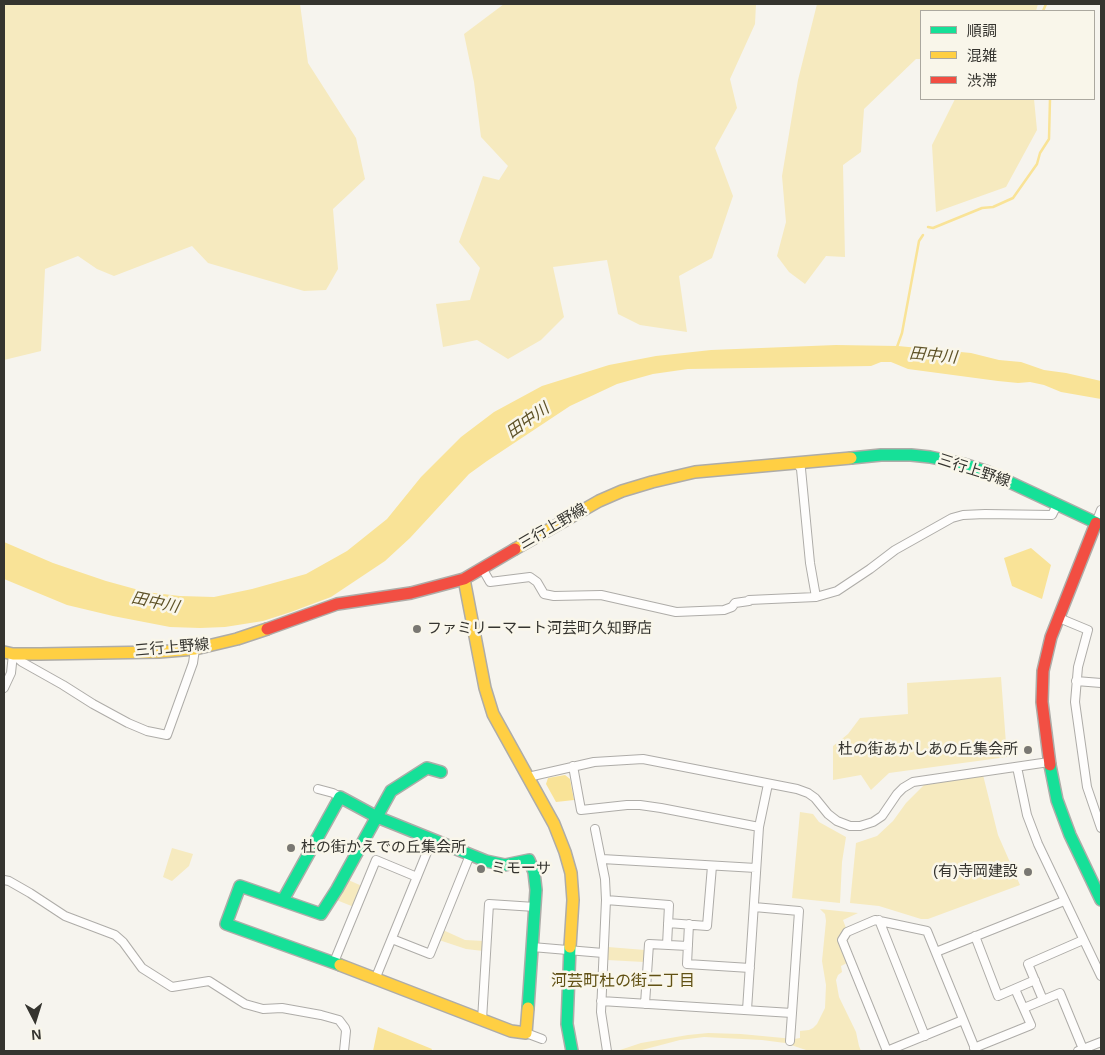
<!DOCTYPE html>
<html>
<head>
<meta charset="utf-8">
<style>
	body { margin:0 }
	#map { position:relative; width:1105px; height:1055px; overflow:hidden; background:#f6f4ee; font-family:Helvetica,"Noto Sans JP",sans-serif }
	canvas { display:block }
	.frame { position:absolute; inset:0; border:5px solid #35342f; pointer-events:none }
	.legend { position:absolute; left:920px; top:10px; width:175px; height:90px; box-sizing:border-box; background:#f9f6ea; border:1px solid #aba89f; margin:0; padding:6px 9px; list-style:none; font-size:15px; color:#35342f }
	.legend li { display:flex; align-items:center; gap:10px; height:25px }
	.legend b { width:25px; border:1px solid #aba89f }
	.north { position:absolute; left:10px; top:995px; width:50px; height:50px; -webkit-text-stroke:4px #f9f6ea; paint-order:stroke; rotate:175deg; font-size:14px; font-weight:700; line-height:20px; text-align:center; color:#35342f }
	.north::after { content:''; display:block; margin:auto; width:18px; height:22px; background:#35342f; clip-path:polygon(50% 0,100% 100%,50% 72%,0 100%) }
</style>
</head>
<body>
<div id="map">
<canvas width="1105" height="1055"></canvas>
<div class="frame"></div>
<ul class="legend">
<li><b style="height:6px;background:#16e098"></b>順調</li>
<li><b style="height:6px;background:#ffcf43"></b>混雑</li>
<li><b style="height:6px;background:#f24e42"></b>渋滞</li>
</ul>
<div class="north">N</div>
</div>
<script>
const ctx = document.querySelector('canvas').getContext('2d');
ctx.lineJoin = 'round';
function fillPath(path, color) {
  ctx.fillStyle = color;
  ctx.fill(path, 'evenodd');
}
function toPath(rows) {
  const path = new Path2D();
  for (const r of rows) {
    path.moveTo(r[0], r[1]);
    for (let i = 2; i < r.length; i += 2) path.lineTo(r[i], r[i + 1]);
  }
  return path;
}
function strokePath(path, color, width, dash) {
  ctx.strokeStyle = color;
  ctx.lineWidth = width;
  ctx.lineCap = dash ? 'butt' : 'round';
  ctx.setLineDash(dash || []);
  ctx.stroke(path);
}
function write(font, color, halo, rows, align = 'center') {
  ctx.font = font + ' Helvetica,"Noto Sans JP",sans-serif';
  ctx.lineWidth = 5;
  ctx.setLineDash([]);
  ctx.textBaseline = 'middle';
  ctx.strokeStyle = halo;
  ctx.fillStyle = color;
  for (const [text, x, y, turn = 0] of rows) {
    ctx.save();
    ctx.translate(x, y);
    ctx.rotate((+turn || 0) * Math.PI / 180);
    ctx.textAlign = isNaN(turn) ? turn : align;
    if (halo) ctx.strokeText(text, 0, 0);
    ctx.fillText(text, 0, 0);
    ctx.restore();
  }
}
const green = toPath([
	[4,4,300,4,308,63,356,138,365,179,333,209,338,269,326,290,304,291,208,263,192,246,114,276,97,269,78,256,45,269,41,351,4,360],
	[504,4,756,4,755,24,730,79,737,108,715,148,733,196,712,258,679,276,687,332,640,325,618,314,607,260,553,267,564,317,541,340,508,359,477,340,443,347,436,304,470,300,480,268,459,242,483,176,499,180,508,166,481,137,474,82,464,34],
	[817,4,1038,4,1036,11,921,11,921,59,916,59,864,109,861,152,843,165,845,257,826,256,805,284,789,272,777,256,786,222,782,176,798,80],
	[955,99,1034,99,1037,130,1006,187,936,212,932,145],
	[1001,677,1007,757,889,773,871,790,861,775,833,780,833,746,848,734,860,718,908,714,907,683],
	[983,775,998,835,1020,885,928,919,921,919,879,906,850,903,856,843,877,836,893,821,906,803,924,785],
	[800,812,813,814,819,822,846,837,842,862,840,903,792,898],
	[172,848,193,854,189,866,172,881,163,877],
	[346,879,362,886,354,907,334,899],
	[820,909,858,913,843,920,846,928,839,940,849,962,841,966,842,972,838,975,836,980,839,997,856,1032,859,1046,861,1051,809,1051,785,1043,762,1040,704,1037,680,1040,638,1051,617,1051,641,1043,688,1035,708,1033,741,1034,794,1039,800,1038,800,1031,809,1030,813,1028,817,1024,825,1008,826,985,822,961,826,921,825,914],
	[443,930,465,940,484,941,483,951,466,949,439,940],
	[608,947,645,950,644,962,607,960]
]);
const water = toPath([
	[836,345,898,346,971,353,999,360,1021,362,1044,370,1066,373,1101,381,1101,399,1061,392,1044,385,1030,382,1018,383,998,381,908,369,891,362,881,362,871,366,688,369,653,374,617,384,570,406,487,461,469,474,410,538,385,561,331,597,291,612,263,621,225,627,200,628,170,627,113,616,67,605,4,579,4,542,53,563,106,581,146,592,180,596,214,597,252,589,306,574,347,551,387,519,421,477,461,437,494,412,542,386,609,365,656,356,711,350],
	[1031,548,1051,565,1042,599,1012,586,1004,558],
	[565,775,570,779,574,800,556,802,546,784,548,778],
	[378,1027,432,1049,431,1051,373,1051]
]);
const stream = toPath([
	[1043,11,1046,4],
	[928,227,933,228,982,208,993,207,1013,198,1037,164,1040,153,1049,139,1050,99],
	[897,347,902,333,919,241,923,235]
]);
const street = toPath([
	[797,463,801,469,810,563,816,597],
	[1096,523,1101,510],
	[482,568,490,582,530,577,537,582,544,594,554,596,601,595,676,612,724,610,732,607,735,603,749,601,749,600,816,597,837,591,870,569,895,550,952,518,963,515,985,514,1052,515,1057,505],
	[1059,618,1088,630,1078,667,1075,702,1087,787,1101,828],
	[13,654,22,662,63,685,93,704,128,723,147,731,167,735,193,663,195,649],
	[1076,681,1101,683],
	[4,688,11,673,13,654],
	[573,766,581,810,627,805,640,805,661,808,759,827],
	[1017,767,1027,815,1038,844,1101,976],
	[528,777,594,762,643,759,797,789,808,793,815,798,828,814,837,821,850,826,860,826,873,822,882,816,897,794,903,788,913,782,1049,762],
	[318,789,333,793,340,797],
	[595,829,605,879,606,900,601,1012,607,1051],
	[602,859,756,868],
	[4,880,9,881,30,893,65,916,115,935,123,942,142,968,172,987,209,981,245,1004,263,1009,282,1008,321,1015,339,1020,345,1028,346,1031,344,1051],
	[606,900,669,905,667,945],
	[879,920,925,1036],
	[668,923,707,926,712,866],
	[689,924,687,964,750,968],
	[975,936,998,996,1035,980],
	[392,939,430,954,470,855],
	[532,947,603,953],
	[936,952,1064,901],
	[334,962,376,860,417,877],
	[376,977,432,840],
	[1043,1000,1028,964,1083,940],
	[601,1001,792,1013,799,911,754,907],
	[645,1004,649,944,688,946],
	[1024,1008,1060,993,1083,1049],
	[747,1010,759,827,768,784],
	[482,1020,489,904,535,907],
	[963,1020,887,1051,842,940,847,932,875,920,927,931,976,1051],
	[526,1033,542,1039],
	[790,1041,792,1013],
	[974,1048,1031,1025,1015,989],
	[1078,1051,1101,1042]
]);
const fast = toPath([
	[851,458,881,455,911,455,930,457,963,464,988,472,1101,525],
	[1050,765,1057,800,1070,835,1101,900],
	[283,900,340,797,377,817,486,861,505,865,529,860,534,872,536,890,528,1008],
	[570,947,567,1024,572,1051],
	[340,965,226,924,240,886,321,914,337,889,391,791,427,768,441,772]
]);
const slow = toPath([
	[515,549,599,501,622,491,652,482,695,472,851,458],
	[464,579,485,688,493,714,554,824,565,852,571,873,573,900,570,947],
	[4,652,13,654,40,654,159,652,195,649,237,639,267,629],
	[340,965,511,1031,526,1033,528,1008]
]);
const jam = toPath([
	[267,629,337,604,411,593,464,579,515,549],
	[1050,765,1042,702,1043,671,1051,637,1096,523]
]);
const markers = [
	[417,629,5,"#797772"],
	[1028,750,5,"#797772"],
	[291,848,5,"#797772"],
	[481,869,5,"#797772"],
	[1028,872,5,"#797772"]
];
const streetNames = [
	["三行上野線",974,471,18],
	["三行上野線",553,527,-30],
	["三行上野線",172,648,-5]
];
const poiNames = [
	["ファミリーマート河芸町久知野店",427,629],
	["杜の街あかしあの丘集会所",1018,750,"right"],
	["杜の街かえでの丘集会所",301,848],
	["ミモーサ",491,869],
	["(有)寺岡建設",1018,872,"right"]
];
const waterNames = [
	["田中川",933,356,5],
	["田中川",528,421,-35],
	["田中川",155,603,12]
];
const neighbourhoodNames = [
	["河芸町杜の街二丁目",623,982]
];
fillPath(green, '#f6eabf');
fillPath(water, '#f9e397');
strokePath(stream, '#f9e397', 2.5);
strokePath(street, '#aeaca8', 10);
strokePath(fast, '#aeaca8', 14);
strokePath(slow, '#aeaca8', 14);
strokePath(jam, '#aeaca8', 14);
strokePath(street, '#fefdfc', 8);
strokePath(fast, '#16e098', 11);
strokePath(slow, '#ffcf43', 11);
strokePath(jam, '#f24e42', 11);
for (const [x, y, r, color] of markers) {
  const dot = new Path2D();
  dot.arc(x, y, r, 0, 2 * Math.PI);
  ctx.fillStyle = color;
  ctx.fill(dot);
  strokePath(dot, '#f9f6ea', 2);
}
write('15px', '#35342f', '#f9f6ea', streetNames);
write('15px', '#35342f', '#f9f6ea', poiNames, 'left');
write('italic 16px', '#5e5227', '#f9f6ea', waterNames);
write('16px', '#615114', '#f9f6ea', neighbourhoodNames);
</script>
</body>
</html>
